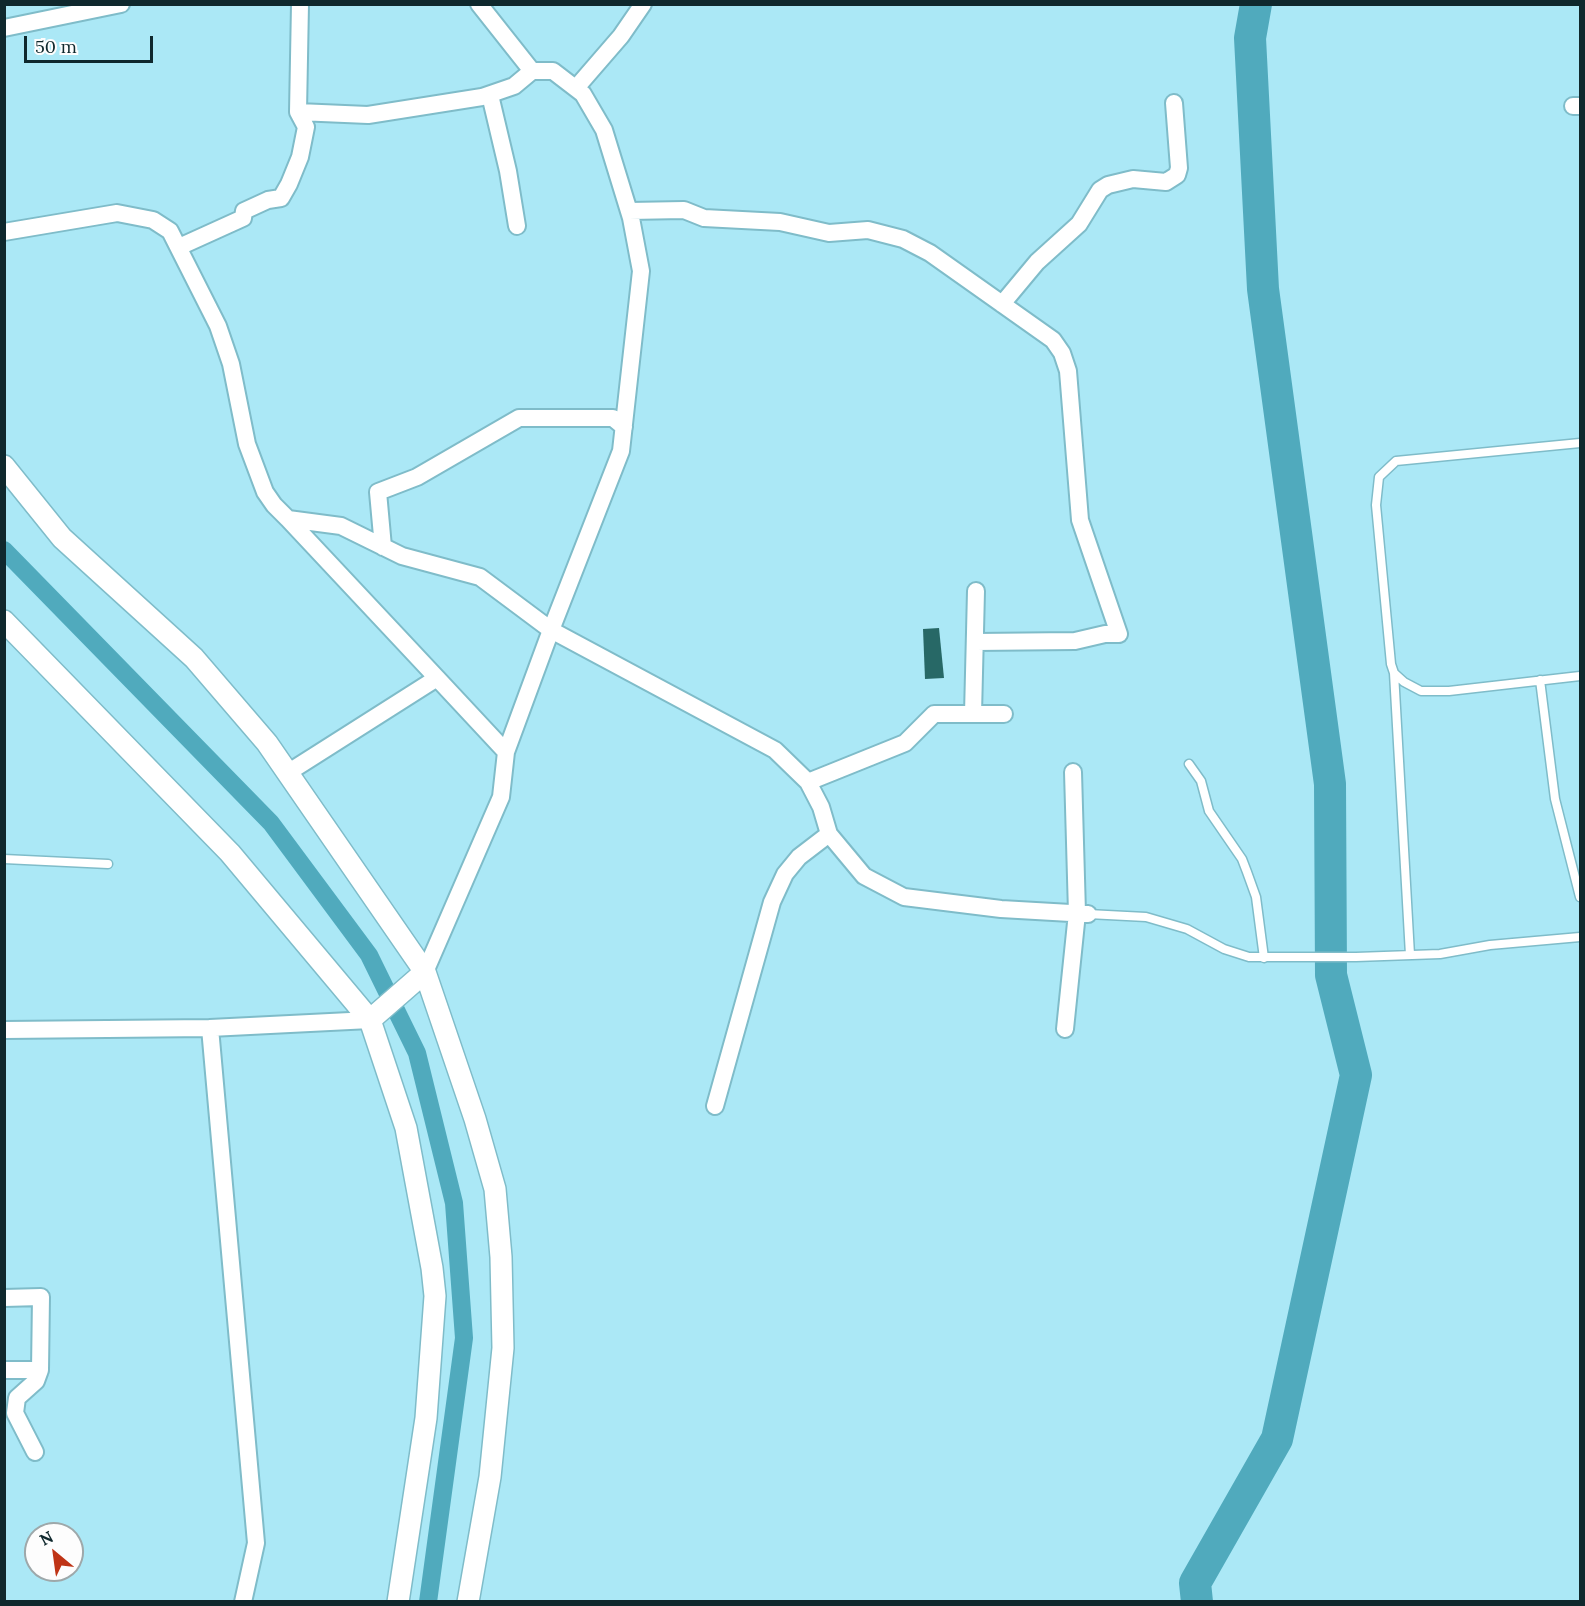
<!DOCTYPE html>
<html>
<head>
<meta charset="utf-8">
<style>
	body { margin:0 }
	#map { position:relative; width:1585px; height:1606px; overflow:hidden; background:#abe8f6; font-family:Lora,serif }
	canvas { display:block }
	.frame { position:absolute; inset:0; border:6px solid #0f282d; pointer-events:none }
	.north { position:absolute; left:24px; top:1522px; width:60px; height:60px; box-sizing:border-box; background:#fdfdfd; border:2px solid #9ea8aa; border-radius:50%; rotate:331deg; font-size:16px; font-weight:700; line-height:24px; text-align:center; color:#0f282d }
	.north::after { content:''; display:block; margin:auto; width:21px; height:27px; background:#bf3416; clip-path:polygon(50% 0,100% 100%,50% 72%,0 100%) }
	.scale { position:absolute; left:24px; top:36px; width:129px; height:27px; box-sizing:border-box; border:3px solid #0f282d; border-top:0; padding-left:8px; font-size:18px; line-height:21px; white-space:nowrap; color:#0f282d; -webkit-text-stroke:4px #fdfdfd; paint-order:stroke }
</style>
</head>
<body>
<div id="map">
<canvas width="1585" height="1606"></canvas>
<div class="frame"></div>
<div class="north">N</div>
<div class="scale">50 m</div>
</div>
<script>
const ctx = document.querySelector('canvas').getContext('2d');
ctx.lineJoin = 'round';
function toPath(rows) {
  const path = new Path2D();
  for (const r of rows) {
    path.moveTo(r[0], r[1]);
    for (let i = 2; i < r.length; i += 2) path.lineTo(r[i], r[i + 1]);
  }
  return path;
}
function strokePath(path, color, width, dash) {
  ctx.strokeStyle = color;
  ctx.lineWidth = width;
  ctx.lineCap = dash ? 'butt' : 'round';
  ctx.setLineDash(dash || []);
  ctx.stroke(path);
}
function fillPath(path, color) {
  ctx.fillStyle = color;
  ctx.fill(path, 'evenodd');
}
const canal = toPath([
	[4,550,271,823,369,955,417,1053,454,1203,464,1338,428,1602]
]);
const river = toPath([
	[1197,1602,1195,1583,1277,1439,1356,1075,1331,975,1330,784,1263,289,1250,38,1256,4]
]);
const building = toPath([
	[939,628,944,678,925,679,923,629]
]);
const service = toPath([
	[1580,443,1396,461,1379,477,1376,505,1391,664,1394,673,1404,682,1421,691,1449,691,1580,676],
	[1394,673,1410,955],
	[1540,680,1555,799,1580,897],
	[1189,764,1201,781,1209,811,1242,859,1247,872,1256,897,1264,958],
	[4,859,108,864],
	[1088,914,1146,917,1187,929,1224,949,1249,957,1356,957,1440,954,1490,945,1580,937]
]);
const minor = toPath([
	[4,28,121,4],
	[576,88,621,36,643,4],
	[490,95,508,171,517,226],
	[1573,106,1580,106],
	[298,112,368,115,482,97,514,86,532,71],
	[629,211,684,210,704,218,780,222,829,233,868,230,903,239,930,253,1053,340,1062,353,1068,371,1080,520,1119,634,1105,634,1075,641,975,642],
	[4,232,117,213,153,220,170,231,218,326,231,364,247,444,265,492,274,505,288,519,341,526,402,556,480,577,551,630,621,451,641,271,631,218,604,130,583,94,553,71,532,71,479,4],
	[179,247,243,218,244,211,268,200,281,198,289,184,300,157,306,127,298,112,300,4],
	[1002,304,1037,262,1079,224,1100,190,1108,185,1133,179,1166,182,1177,175,1179,168,1174,103],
	[288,519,437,678],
	[383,547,378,492,417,477,519,418,613,418,624,427],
	[973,714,976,591],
	[289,772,437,678,506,752],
	[808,782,905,743,934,714,1004,714],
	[425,972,501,797,506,752,551,630,775,750,808,782,821,807,829,834,864,876,904,897,1001,909,1088,914],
	[210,1028,256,1543,243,1602],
	[1065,1029,1077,913,1073,772],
	[4,1030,210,1028,370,1020],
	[715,1106,772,902,785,874,799,857,829,834],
	[4,1298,41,1297,40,1370,36,1381,17,1398,15,1413,35,1452],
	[4,1370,40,1370]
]);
const tertiary = toPath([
	[4,466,62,538,194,658,267,743,425,972,475,1119,495,1189,501,1257,503,1348,490,1477,468,1602],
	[4,621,230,853,370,1020,406,1128,432,1268,435,1296,426,1418,398,1602],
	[370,1020,425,972]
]);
strokePath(canal, '#50aabd', 18);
strokePath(river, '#50aabd', 32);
fillPath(building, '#276866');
strokePath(service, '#7fbcc9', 11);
strokePath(minor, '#7fbcc9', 20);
strokePath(tertiary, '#7fbcc9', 24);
strokePath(service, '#fff', 8);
strokePath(minor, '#fff', 16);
strokePath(tertiary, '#fff', 21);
</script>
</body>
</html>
